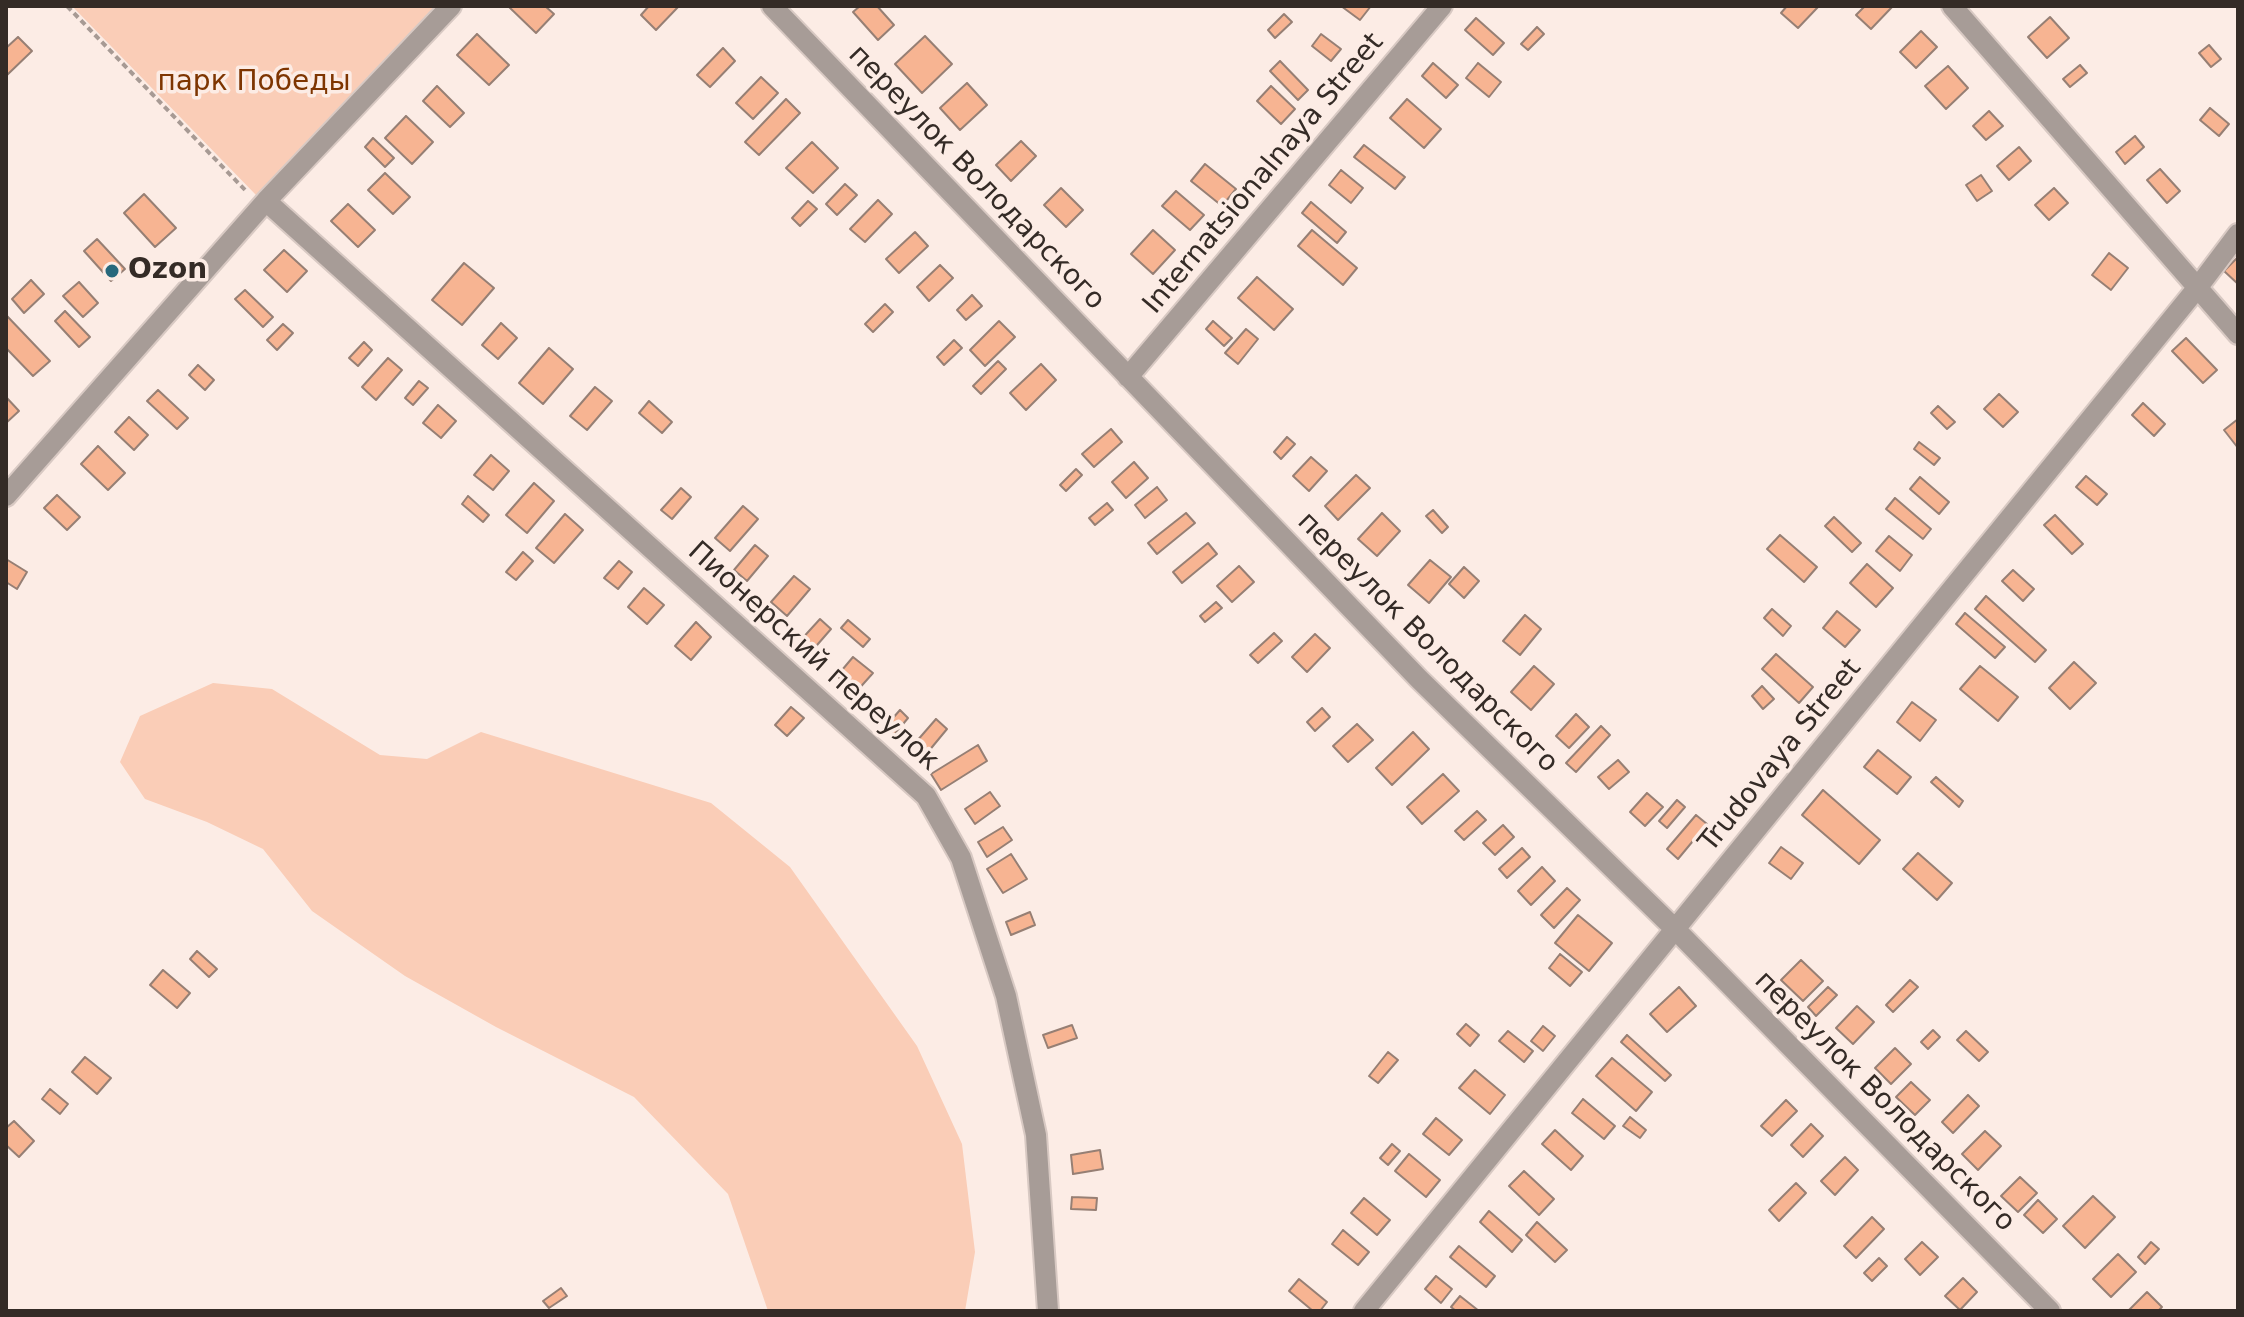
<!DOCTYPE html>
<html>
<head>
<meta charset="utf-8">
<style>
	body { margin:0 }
	#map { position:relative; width:2244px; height:1317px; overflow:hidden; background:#fcece5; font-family:"DejaVu Sans",sans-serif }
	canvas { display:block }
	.frame { position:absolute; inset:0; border:8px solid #342b26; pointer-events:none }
</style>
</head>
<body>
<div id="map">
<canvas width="2244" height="1317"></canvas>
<div class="frame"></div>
</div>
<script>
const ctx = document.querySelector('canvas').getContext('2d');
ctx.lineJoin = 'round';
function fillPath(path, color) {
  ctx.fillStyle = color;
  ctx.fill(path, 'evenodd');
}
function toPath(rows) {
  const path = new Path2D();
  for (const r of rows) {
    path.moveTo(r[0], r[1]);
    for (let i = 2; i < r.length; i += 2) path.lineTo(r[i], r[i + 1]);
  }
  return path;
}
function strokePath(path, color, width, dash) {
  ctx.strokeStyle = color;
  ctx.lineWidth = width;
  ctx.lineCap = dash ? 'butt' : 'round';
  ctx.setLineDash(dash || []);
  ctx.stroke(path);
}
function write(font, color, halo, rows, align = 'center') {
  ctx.font = font + ' "DejaVu Sans",sans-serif';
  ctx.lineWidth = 7;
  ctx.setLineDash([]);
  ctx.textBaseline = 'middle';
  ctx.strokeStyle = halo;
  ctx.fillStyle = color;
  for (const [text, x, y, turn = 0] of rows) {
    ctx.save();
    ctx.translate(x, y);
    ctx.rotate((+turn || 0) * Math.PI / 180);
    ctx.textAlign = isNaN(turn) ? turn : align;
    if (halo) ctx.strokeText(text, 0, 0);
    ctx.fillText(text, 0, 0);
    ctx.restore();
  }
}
const green = toPath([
	[72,6,435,6,256,195],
	[213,683,272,689,380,755,427,759,481,732,711,803,790,867,917,1046,962,1144,975,1252,965,1311,768,1311,728,1194,634,1097,496,1027,405,976,312,911,263,849,207,822,145,799,120,762,140,716]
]);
const building = toPath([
	[508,6,545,6,554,14,536,33,508,6],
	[649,6,679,6,656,30,641,15,649,6],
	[860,6,877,6,894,25,878,40,853,12,860,6],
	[1341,6,1371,6,1360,20,1341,6],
	[1787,6,1817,6,1818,7,1798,28,1781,13,1787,6],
	[1865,6,1893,6,1871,29,1856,15,1865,6],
	[1284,14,1292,22,1275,38,1268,30,1284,14],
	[2050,17,2069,38,2047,58,2028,37,2050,17],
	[1476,18,1504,43,1493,55,1465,30,1476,18],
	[1537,27,1544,34,1528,50,1521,44,1537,27],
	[1921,31,1937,47,1916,68,1900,52,1921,31],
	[477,34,509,65,489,85,457,55,477,34],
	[1321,34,1341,49,1331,61,1312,46,1321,34],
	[925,36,952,64,922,93,895,64,925,36],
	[18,37,32,51,6,76,6,48,18,37],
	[2209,45,2221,59,2211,67,2199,53,2209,45],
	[723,48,735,61,710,87,697,75,723,48],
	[1280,61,1308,90,1298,100,1270,71,1280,61],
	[1433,63,1458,85,1446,98,1422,76,1433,63],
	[1478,63,1501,82,1489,97,1466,78,1478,63],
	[2080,65,2087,73,2070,87,2063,79,2080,65],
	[1948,66,1968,88,1946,109,1925,86,1948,66],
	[761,77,778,93,753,119,736,103,761,77],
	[967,83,987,105,960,130,940,108,967,83],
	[437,86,464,113,450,127,423,101,437,86],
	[1271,86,1295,109,1281,124,1257,101,1271,86],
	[786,99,800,113,759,155,745,142,786,99],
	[1407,99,1441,129,1424,148,1390,118,1407,99],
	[2210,108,2229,124,2219,136,2200,120,2210,108],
	[1989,111,2003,126,1986,140,1973,126,1989,111],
	[406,116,433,142,412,164,385,138,406,116],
	[2135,136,2144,147,2125,164,2116,152,2135,136],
	[373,138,394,158,385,167,365,147,373,138],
	[1021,141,1036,156,1011,181,996,165,1021,141],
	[812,142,838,168,813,193,786,168,812,142],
	[1364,145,1405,177,1395,189,1354,157,1364,145],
	[2019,147,2031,161,2009,180,1997,166,2019,147],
	[1205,164,1236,189,1222,206,1191,181,1205,164],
	[2160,169,2180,191,2167,203,2147,180,2160,169],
	[1341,170,1363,188,1351,203,1329,185,1341,170],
	[385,173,410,197,393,214,368,190,385,173],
	[1981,175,1992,191,1977,201,1966,185,1981,175],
	[845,184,857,195,837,215,826,204,845,184],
	[1061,188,1083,210,1066,227,1044,205,1061,188],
	[2054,188,2068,203,2049,220,2035,205,2054,188],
	[1176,191,1204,215,1190,230,1162,206,1176,191],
	[144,194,176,228,155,247,124,213,144,194],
	[878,200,892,214,865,242,850,229,878,200],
	[808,201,817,209,800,226,792,218,808,201],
	[1311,202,1346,232,1337,243,1302,213,1311,202],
	[348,204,375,230,358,247,331,221,348,204],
	[1153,230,1175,250,1153,274,1131,254,1153,230],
	[1312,230,1357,268,1343,285,1298,246,1312,230],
	[915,232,928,246,899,273,886,259,915,232],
	[97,239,125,269,111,281,84,251,97,239],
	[284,250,307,271,287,292,264,270,284,250],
	[2109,253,2128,268,2111,290,2092,275,2109,253],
	[2238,257,2238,284,2224,271,2238,257],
	[464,263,494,288,462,325,432,300,464,263],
	[940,265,953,278,929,301,917,287,940,265],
	[1257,277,1293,309,1274,330,1238,298,1257,277],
	[31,280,44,294,24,313,12,299,31,280],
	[79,282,98,303,83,317,63,296,79,282],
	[245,290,273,317,263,327,235,299,245,290],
	[972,295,982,306,966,320,957,310,972,295],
	[885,304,893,312,873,332,865,324,885,304],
	[65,311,90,337,79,347,55,321,65,311],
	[7,316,50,361,33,376,6,348,7,316],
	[999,321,1015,337,985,366,970,350,999,321],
	[1213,321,1232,338,1224,346,1206,329,1213,321],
	[501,323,517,338,498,359,482,345,501,323],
	[283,324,293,333,277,350,267,340,283,324],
	[1246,329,1258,339,1238,364,1225,353,1246,329],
	[2186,338,2217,370,2203,383,2172,351,2186,338],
	[954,340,962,348,944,365,937,357,954,340],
	[364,342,372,350,358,366,349,358,364,342],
	[549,348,573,369,543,404,519,383,549,348],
	[388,358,402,370,376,400,362,387,388,358],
	[998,361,1006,369,981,394,973,386,998,361],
	[1041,364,1056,380,1026,410,1010,393,1041,364],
	[198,365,214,380,205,390,189,375,198,365],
	[419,381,428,388,413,405,405,398,419,381],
	[595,387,612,401,587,430,570,416,595,387],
	[158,390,188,418,177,429,147,401,158,390],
	[1999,394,2018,412,2003,427,1984,409,1999,394],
	[6,397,19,411,6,423,6,397],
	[649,401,672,422,662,433,639,413,649,401],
	[2143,403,2165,424,2154,436,2132,415,2143,403],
	[438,405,456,421,441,438,423,423,438,405],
	[1938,406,1955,422,1947,429,1931,413,1938,406],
	[129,417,148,435,134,450,115,432,129,417],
	[2238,419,2238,448,2224,430,2238,419],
	[1111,429,1122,442,1094,467,1082,454,1111,429],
	[1287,437,1295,444,1281,459,1274,452,1287,437],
	[1919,442,1940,458,1934,465,1914,449,1919,442],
	[98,446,125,473,108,490,81,464,98,446],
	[491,455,509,471,493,490,474,475,491,455],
	[1311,457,1327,471,1309,491,1293,476,1311,457],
	[1134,462,1148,478,1126,498,1112,482,1134,462],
	[1076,469,1082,475,1066,491,1060,485,1076,469],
	[1356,475,1370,488,1338,520,1325,506,1356,475],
	[2086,476,2107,494,2097,505,2076,487,2086,476],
	[1920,477,1949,502,1939,514,1910,489,1920,477],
	[534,483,554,501,527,533,506,515,534,483],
	[1157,487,1167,500,1145,518,1135,505,1157,487],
	[681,488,691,497,672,519,661,510,681,488],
	[57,495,80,517,67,530,44,508,57,495],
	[468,496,489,515,483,522,462,504,468,496],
	[1895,498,1931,529,1923,539,1886,509,1895,498],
	[1107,503,1113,510,1095,525,1089,518,1107,503],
	[743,506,758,519,730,551,715,538,743,506],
	[1433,510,1448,527,1442,533,1426,516,1433,510],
	[1186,513,1195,523,1157,554,1148,543,1186,513],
	[1382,513,1400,531,1377,556,1358,539,1382,513],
	[565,514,583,530,554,563,536,548,565,514],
	[2055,515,2083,544,2072,554,2044,525,2055,515],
	[1834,517,1861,543,1852,552,1825,526,1834,517],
	[1780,535,1817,567,1804,582,1767,549,1780,535],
	[1889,536,1912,555,1900,571,1876,551,1889,536],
	[1208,543,1217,554,1182,583,1173,572,1208,543],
	[755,545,768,556,747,581,734,570,755,545],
	[523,552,533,561,516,580,506,572,523,552],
	[6,559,27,572,17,589,6,582,6,559],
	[1430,560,1451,577,1429,603,1408,585,1430,560],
	[619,561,632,572,618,589,604,578,619,561],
	[1867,564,1893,588,1876,607,1850,583,1867,564],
	[1239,566,1254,582,1232,602,1217,586,1239,566],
	[1464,567,1479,581,1464,598,1449,584,1464,567],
	[2013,570,2034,589,2023,601,2002,581,2013,570],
	[794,576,810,589,787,616,771,602,794,576],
	[644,588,664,605,647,624,628,607,644,588],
	[1986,596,2046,650,2035,662,1975,609,1986,596],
	[1216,602,1222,608,1205,622,1200,616,1216,602],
	[1772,609,1791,626,1783,636,1764,618,1772,609],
	[1837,611,1860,630,1845,647,1823,628,1837,611],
	[1965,613,2005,647,1995,658,1956,624,1965,613],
	[1525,615,1541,629,1520,655,1503,641,1525,615],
	[820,619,831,629,811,652,799,642,820,619],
	[848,620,870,639,863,647,841,628,848,620],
	[696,622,711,637,691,660,675,646,696,622],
	[1274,633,1282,641,1258,663,1250,655,1274,633],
	[1315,634,1330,648,1307,672,1292,657,1315,634],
	[1776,654,1813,687,1799,703,1762,669,1776,654],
	[853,657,873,673,856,692,837,676,853,657],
	[2074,662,2096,683,2070,709,2049,688,2074,662],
	[1534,666,1554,684,1531,710,1511,692,1534,666],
	[1980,666,2018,697,1998,721,1960,689,1980,666],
	[1762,686,1774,699,1763,709,1752,696,1762,686],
	[1912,702,1936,720,1920,741,1897,722,1912,702],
	[791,707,804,718,787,736,775,725,791,707],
	[1322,708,1330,717,1315,731,1307,722,1322,708],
	[900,710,908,718,894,735,885,727,900,710],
	[1576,714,1589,727,1569,748,1556,736,1576,714],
	[936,719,947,729,928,752,916,742,936,719],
	[1357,724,1373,740,1348,762,1333,746,1357,724],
	[1601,726,1610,735,1576,772,1566,763,1601,726],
	[1413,732,1429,749,1392,785,1376,768,1413,732],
	[978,745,987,761,941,790,931,774,978,745],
	[1878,750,1911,777,1897,794,1864,767,1878,750],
	[1618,760,1629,772,1609,789,1598,777,1618,760],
	[1443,774,1459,791,1422,824,1407,807,1443,774],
	[1936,777,1963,801,1959,807,1931,782,1936,777],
	[1823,790,1880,840,1859,864,1802,815,1823,790],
	[990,792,1000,806,975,824,965,809,990,792],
	[1647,793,1663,807,1645,826,1630,812,1647,793],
	[1677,800,1685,807,1667,828,1659,821,1677,800],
	[1477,811,1486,820,1464,840,1455,831,1477,811],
	[1696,815,1707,824,1678,859,1667,849,1696,815],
	[1503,825,1514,837,1495,855,1483,843,1503,825],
	[1003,827,1012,840,987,857,978,842,1003,827],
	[1781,847,1803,863,1791,879,1769,863,1781,847],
	[1522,848,1530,857,1507,878,1499,869,1522,848],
	[1918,853,1952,883,1937,900,1903,869,1918,853],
	[1011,854,1027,879,1003,893,987,869,1011,854],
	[1542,867,1555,881,1531,905,1518,891,1542,867],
	[1567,888,1580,900,1554,928,1541,915,1567,888],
	[1030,912,1035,925,1011,935,1006,922,1030,912],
	[1578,915,1612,943,1589,971,1555,943,1578,915],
	[197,951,217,969,209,977,190,959,197,951],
	[1560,954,1582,972,1570,986,1549,968,1560,954],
	[1801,960,1823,981,1803,1001,1781,980,1801,960],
	[163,970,190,993,177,1008,150,985,163,970],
	[1910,980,1918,987,1893,1012,1886,1005,1910,980],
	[1679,987,1696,1006,1667,1032,1650,1014,1679,987],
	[1828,987,1837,995,1816,1016,1808,1007,1828,987],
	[1857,1006,1874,1022,1853,1044,1836,1028,1857,1006],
	[1466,1024,1479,1035,1470,1046,1457,1034,1466,1024],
	[1072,1025,1077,1038,1048,1048,1043,1035,1072,1025],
	[1543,1026,1555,1036,1543,1051,1531,1041,1543,1026],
	[1933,1030,1940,1037,1928,1049,1921,1042,1933,1030],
	[1508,1031,1533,1051,1524,1062,1499,1041,1508,1031],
	[1966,1031,1988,1052,1979,1061,1957,1040,1966,1031],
	[1627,1035,1671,1075,1665,1081,1621,1042,1627,1035],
	[1895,1048,1911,1064,1891,1084,1875,1068,1895,1048],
	[1388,1052,1398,1060,1378,1083,1369,1076,1388,1052],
	[85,1057,111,1078,97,1094,72,1072,85,1057],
	[1612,1058,1652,1092,1636,1111,1596,1076,1612,1058],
	[1475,1070,1505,1095,1490,1114,1459,1088,1475,1070],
	[1911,1082,1930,1100,1915,1115,1896,1097,1911,1082],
	[50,1089,68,1104,60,1114,42,1099,50,1089],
	[1968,1095,1979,1106,1953,1133,1942,1122,1968,1095],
	[1583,1099,1615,1126,1604,1139,1572,1113,1583,1099],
	[1786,1100,1797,1111,1772,1136,1761,1126,1786,1100],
	[1630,1117,1646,1130,1640,1138,1623,1126,1630,1117],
	[1436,1118,1462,1140,1449,1155,1423,1134,1436,1118],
	[14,1121,34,1141,19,1157,6,1145,6,1128,14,1121],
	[1811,1124,1823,1136,1803,1157,1791,1145,1811,1124],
	[1555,1130,1583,1156,1571,1170,1542,1144,1555,1130],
	[1985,1131,2001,1146,1978,1170,1962,1154,1985,1131],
	[1392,1144,1400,1151,1388,1165,1380,1158,1392,1144],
	[1100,1150,1103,1169,1073,1174,1071,1155,1100,1150],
	[1409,1154,1440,1180,1426,1197,1395,1171,1409,1154],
	[1845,1157,1858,1170,1835,1195,1821,1181,1845,1157],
	[1524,1171,1554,1199,1539,1215,1509,1186,1524,1171],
	[2020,1177,2037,1193,2018,1212,2001,1196,2020,1177],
	[1796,1183,1806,1193,1779,1221,1769,1210,1796,1183],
	[2093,1196,2115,1217,2085,1248,2063,1226,2093,1196],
	[1072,1197,1097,1198,1096,1210,1071,1209,1072,1197],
	[1364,1198,1390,1220,1377,1235,1351,1213,1364,1198],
	[2038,1200,2057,1219,2043,1233,2024,1215,2038,1200],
	[1489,1211,1522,1240,1512,1252,1480,1222,1489,1211],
	[1872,1217,1884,1229,1856,1258,1844,1246,1872,1217],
	[1537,1222,1567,1250,1555,1262,1526,1235,1537,1222],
	[1343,1230,1369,1252,1358,1265,1332,1244,1343,1230],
	[1922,1242,1938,1257,1920,1275,1905,1259,1922,1242],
	[2151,1242,2159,1249,2145,1264,2138,1257,2151,1242],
	[1459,1246,1495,1276,1486,1287,1450,1257,1459,1246],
	[2118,1254,2136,1272,2111,1297,2093,1279,2118,1254],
	[1879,1258,1887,1266,1872,1281,1864,1273,1879,1258],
	[1436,1276,1452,1289,1441,1303,1425,1289,1436,1276],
	[1963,1278,1977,1292,1960,1310,1945,1296,1963,1278],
	[1299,1279,1327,1302,1320,1311,1313,1311,1289,1291,1299,1279],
	[561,1288,567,1296,549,1308,543,1301,561,1288],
	[2147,1292,2162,1307,2158,1311,2128,1311,2147,1292],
	[1460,1296,1479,1311,1456,1311,1451,1307,1460,1296]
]);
const path = toPath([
	[67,6,246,191]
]);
const minor = toPath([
	[772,6,1419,679,1676,930,2050,1311],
	[1952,6,2238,334],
	[266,201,926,796,961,858,1006,996,1036,1135,1048,1311],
	[1128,377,1442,6],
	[6,496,266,201,451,6],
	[1364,1311,2198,287,2238,234]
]);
const markers = [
	[112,271,8,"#27687c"]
];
const parkNames = [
	["парк Победы",254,83]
];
const streetNames = [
	["Internatsionalnaya Street",1264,174,-50],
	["переулок Володарского",976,178,46],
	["переулок Володарского",1427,643,45],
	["Пионерский переулок",813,657,42],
	["Trudovaya Street",1781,756,-51],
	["переулок Володарского",1884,1102,45]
];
const poiNames = [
	["Ozon",128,271]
];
fillPath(green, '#facdb7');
fillPath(building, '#f7b492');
strokePath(building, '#967f74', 2);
strokePath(minor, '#d8c9c3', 24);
strokePath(path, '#a79a94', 4, [6, 4]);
strokePath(minor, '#a79c97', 20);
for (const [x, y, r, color] of markers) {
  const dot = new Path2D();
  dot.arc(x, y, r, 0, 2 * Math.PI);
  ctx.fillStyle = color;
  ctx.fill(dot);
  strokePath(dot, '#fcece5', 3);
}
write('28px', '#7e3501', '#fcece5', parkNames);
write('28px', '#342b26', '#fcece5', streetNames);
write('bold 28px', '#342b26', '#fcece5', poiNames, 'left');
</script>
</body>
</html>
